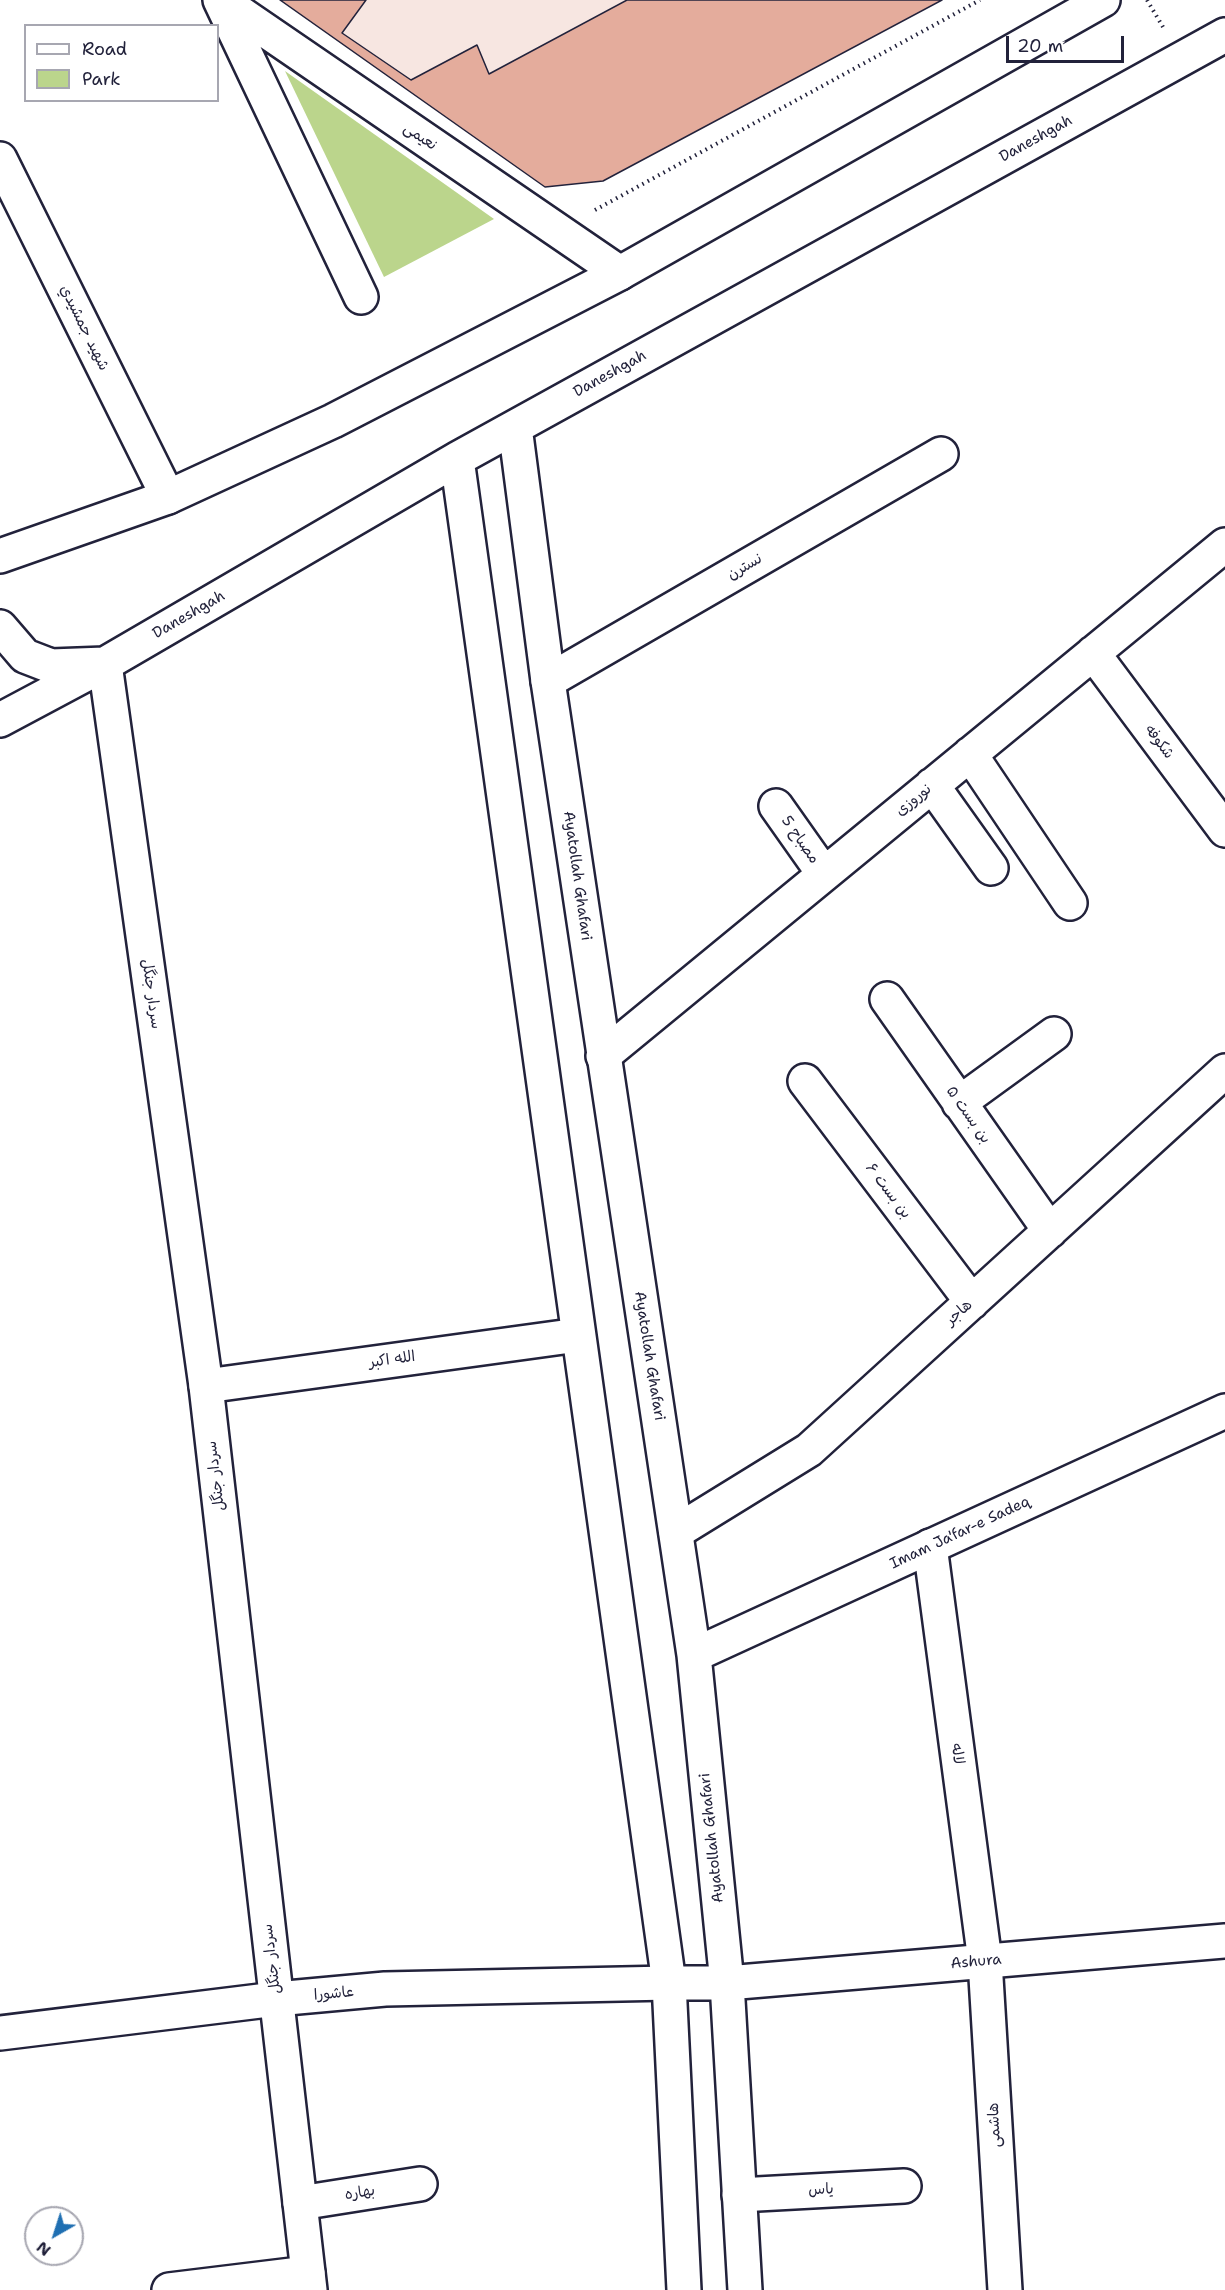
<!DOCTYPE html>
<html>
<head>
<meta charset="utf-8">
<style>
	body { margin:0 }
	#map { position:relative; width:1225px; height:2290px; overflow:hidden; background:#fff; font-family:"Shantell Sans",sans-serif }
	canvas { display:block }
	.legend { position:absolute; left:24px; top:24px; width:195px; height:78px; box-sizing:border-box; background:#fff; border:2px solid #a7a7b1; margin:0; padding:8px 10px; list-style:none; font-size:18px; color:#22223b }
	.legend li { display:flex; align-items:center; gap:12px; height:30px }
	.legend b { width:30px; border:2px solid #a7a7b1 }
	.north { position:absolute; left:24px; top:2206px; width:60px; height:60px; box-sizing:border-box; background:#fff; border:2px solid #a7a7b1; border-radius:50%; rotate:219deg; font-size:16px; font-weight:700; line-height:24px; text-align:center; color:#22223b }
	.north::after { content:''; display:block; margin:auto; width:21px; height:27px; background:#1f6fb2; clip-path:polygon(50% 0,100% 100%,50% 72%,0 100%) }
	.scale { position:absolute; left:1006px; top:36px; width:118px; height:27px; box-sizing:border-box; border:3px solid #22223b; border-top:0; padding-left:8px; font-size:18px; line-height:21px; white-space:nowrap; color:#22223b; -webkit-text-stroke:4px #fff; paint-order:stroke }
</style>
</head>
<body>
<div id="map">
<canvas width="1225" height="2290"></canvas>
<ul class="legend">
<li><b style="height:8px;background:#fff"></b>Road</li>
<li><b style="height:16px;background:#bbd58c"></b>Park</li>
</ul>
<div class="north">N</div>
<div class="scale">20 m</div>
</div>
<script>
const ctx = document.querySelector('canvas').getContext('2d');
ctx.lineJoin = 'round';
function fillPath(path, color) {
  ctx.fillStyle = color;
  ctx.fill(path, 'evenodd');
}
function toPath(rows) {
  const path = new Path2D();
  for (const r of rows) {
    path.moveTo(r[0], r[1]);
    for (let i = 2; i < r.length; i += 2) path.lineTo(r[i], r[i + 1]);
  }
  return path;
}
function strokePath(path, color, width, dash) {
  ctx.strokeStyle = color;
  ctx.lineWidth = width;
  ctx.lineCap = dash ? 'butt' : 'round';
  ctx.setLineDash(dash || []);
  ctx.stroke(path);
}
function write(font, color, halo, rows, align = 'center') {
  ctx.font = font + ' "Shantell Sans","Playpen Sans Arabic",sans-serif';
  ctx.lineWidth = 4.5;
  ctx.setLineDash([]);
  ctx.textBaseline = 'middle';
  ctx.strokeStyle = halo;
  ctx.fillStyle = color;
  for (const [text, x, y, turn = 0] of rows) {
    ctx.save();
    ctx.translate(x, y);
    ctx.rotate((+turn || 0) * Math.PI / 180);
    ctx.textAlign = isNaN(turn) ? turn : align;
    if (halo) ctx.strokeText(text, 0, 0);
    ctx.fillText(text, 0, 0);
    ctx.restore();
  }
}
const built = toPath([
	[280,0,942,0,603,181,545,187]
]);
const green = toPath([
	[285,71,494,219,384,277]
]);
const building = toPath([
	[280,0,366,0,342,33,411,80,477,45,489,74,627,0,942,0,603,181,545,187,280,0]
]);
const path = toPath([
	[1147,0,1163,27],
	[595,210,980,0]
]);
const street = toPath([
	[220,0,361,297],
	[221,0,620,273],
	[0,159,168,497],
	[1093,653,1225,830],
	[548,681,941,454],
	[970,754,1070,903],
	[932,785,991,868],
	[776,806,824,874],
	[887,999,1050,1231],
	[603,1056,1225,545],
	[805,1081,972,1302],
	[959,1103,1054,1034],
	[206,1386,578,1335],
	[676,1532,809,1450,1225,1071],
	[930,1546,985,1961,1005,2290],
	[0,2033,276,1999,385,1989,669,1983],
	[739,2195,904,2186],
	[300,2203,420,2184],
	[169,2290,308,2273]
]);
const secondary = toPath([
	[515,427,548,681,694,1655,727,1983,745,2290],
	[457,459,669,1983,684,2290],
	[0,556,168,497,333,421,620,273,1103,0],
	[0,627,25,656,51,666,105,664,206,1386,310,2290],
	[0,720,105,664,457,459,1225,35],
	[694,1655,1225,1411],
	[669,1983,727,1983,1225,1941]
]);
const streetNames = [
	["نعیمی",420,137,34],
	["Daneshgah",1036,139,-29],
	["شهيد جمشيدي",84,328,64],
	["Daneshgah",610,374,-29],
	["نسترن",745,567,-30],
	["Daneshgah",189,615,-30],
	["شکوفه",1159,742,53],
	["نوروزی",914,800,-39],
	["مصباح 5",800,840,55],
	["Ayatollah Ghafari",577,876,82],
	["سردار جنگل",151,994,82],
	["بن بست ۵",968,1115,55],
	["بن بست ۶",888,1191,53],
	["هاجر",959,1313,-42],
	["Ayatollah Ghafari",649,1356,81],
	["الله اکبر",392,1360,-8],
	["سردار جنگل",216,1476,-97],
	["Imam Ja'far-e Sadeq",960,1533,-25],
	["لاله",957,1754,82],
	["Ayatollah Ghafari",712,1838,-96],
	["سردار جنگل",272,1959,-97],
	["Ashura",976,1962,-5],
	["عاشورا",334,1994,-5],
	["هاشمی",995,2125,-93],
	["یاس",821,2190,-3],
	["بهاره",360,2193,-9]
];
fillPath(built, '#f7e6e1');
fillPath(green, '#bbd58c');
fillPath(building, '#e4ac9c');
strokePath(building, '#22223b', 1.5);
strokePath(street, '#22223b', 38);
strokePath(secondary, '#22223b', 38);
strokePath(path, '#22223b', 4, [1.5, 4.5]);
strokePath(street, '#fff', 33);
strokePath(secondary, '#fff', 33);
write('15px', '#22223b', '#fff', streetNames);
</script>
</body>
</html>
